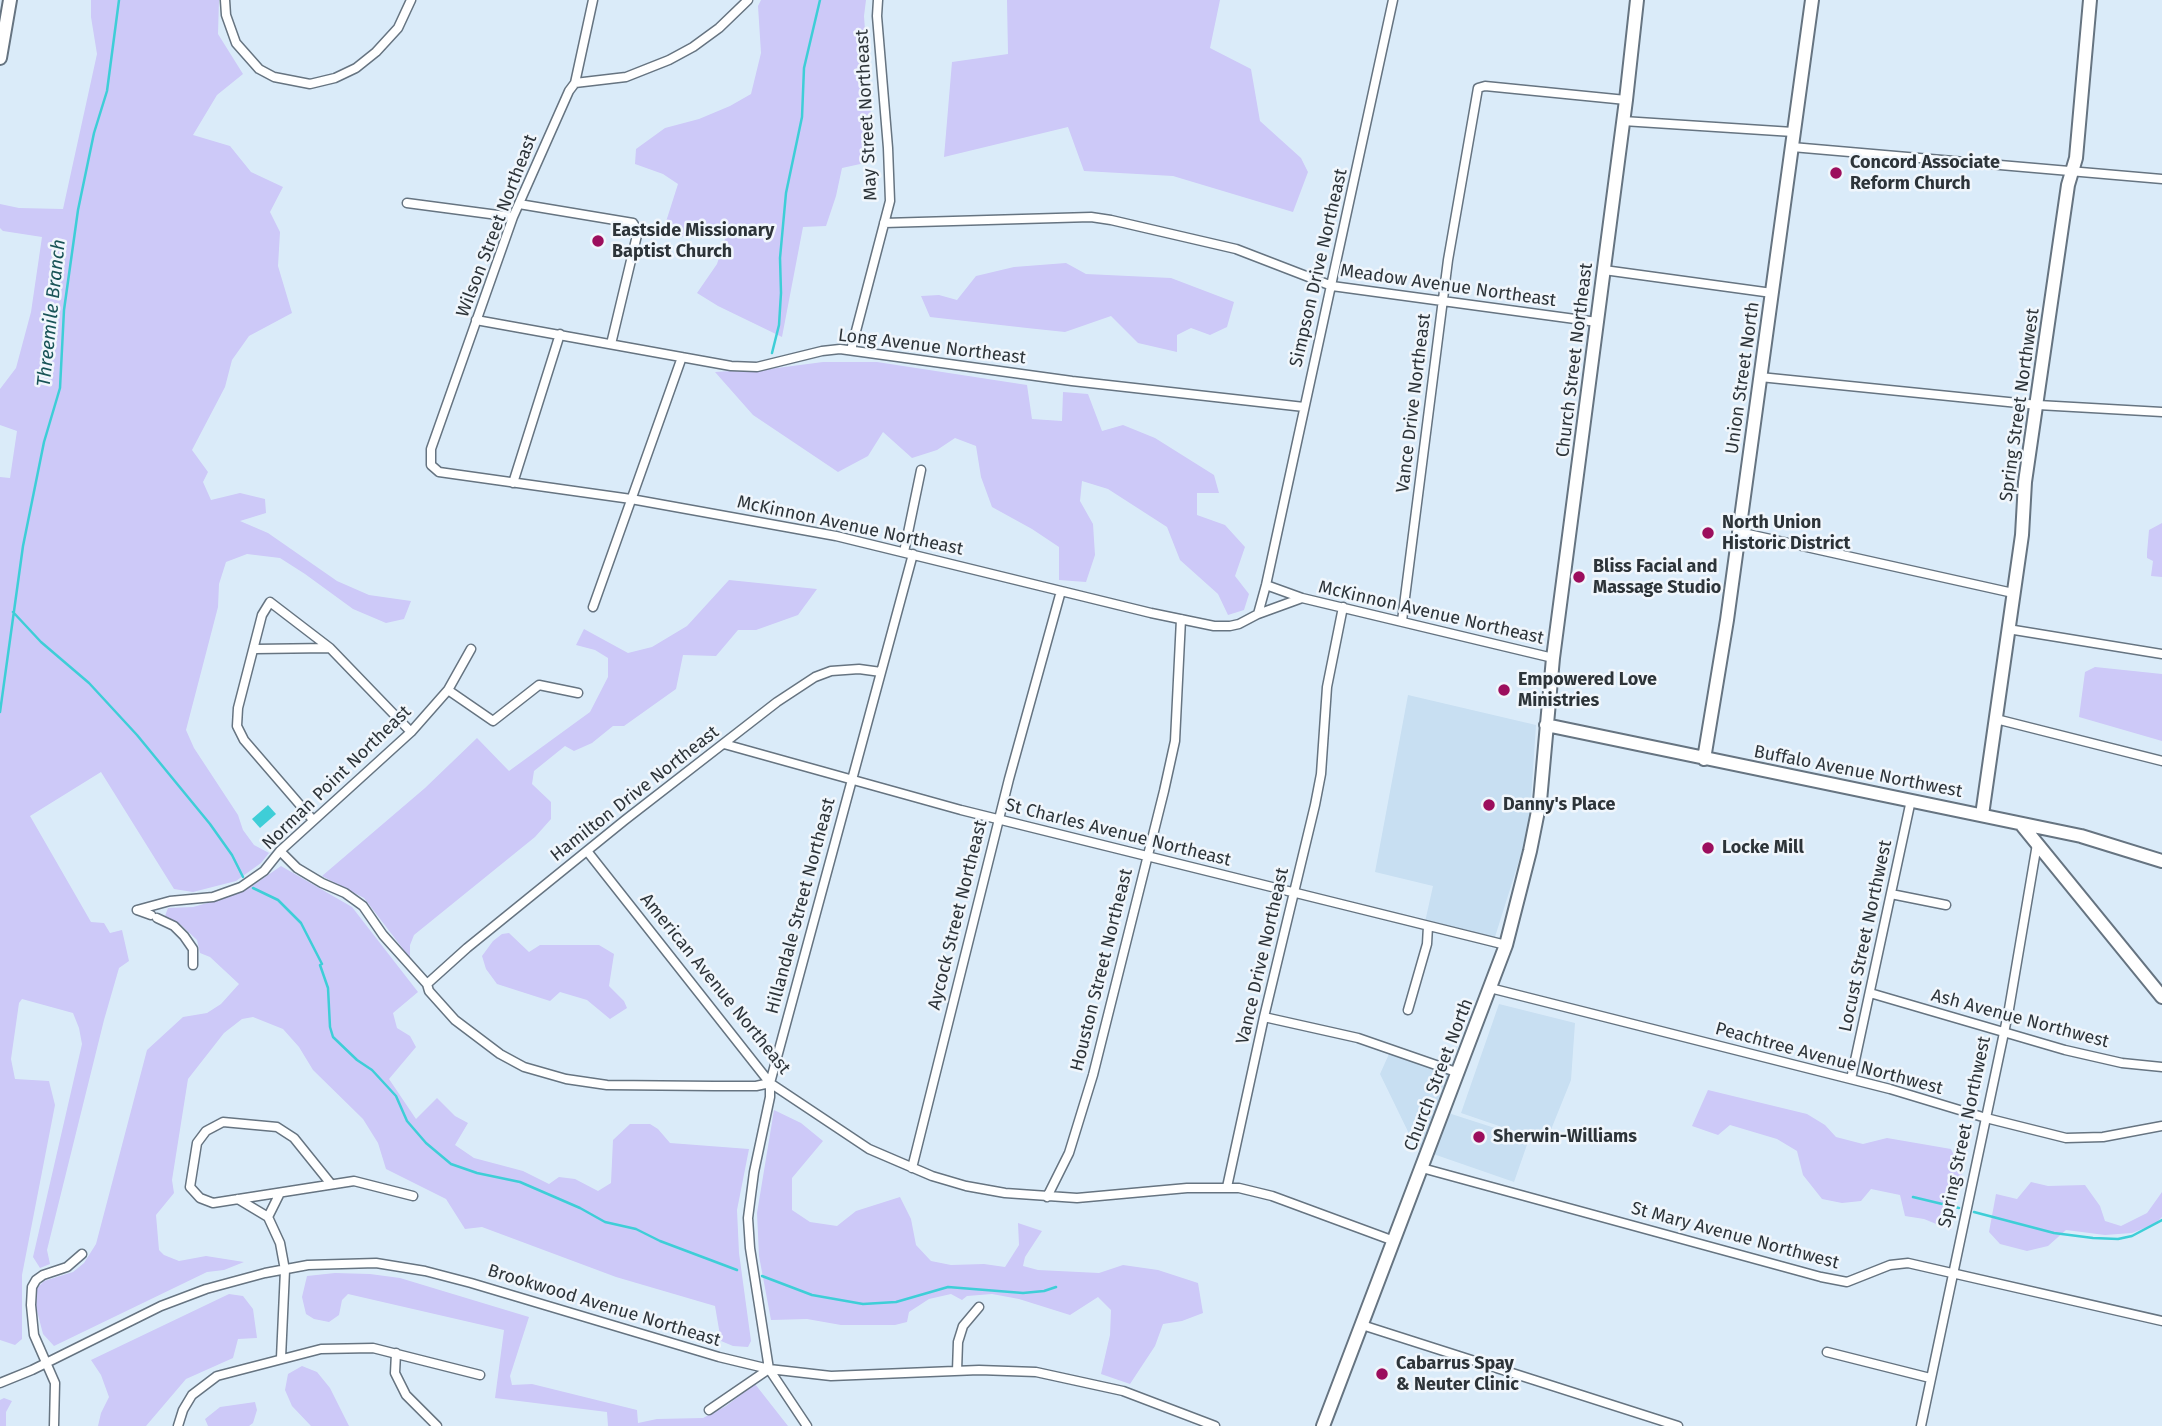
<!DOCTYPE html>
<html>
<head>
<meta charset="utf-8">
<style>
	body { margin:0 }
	canvas { display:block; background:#daebf9 }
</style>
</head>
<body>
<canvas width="2162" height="1426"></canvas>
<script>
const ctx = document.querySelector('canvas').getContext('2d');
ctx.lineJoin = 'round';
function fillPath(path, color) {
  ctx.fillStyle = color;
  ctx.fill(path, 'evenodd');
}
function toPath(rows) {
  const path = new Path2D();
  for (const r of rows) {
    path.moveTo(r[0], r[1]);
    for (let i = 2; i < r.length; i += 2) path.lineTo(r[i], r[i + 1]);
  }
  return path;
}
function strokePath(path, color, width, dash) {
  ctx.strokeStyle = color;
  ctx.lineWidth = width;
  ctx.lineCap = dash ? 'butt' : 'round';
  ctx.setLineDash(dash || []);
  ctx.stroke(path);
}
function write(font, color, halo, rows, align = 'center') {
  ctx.font = font + ' "Fira Sans",sans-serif';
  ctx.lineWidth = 5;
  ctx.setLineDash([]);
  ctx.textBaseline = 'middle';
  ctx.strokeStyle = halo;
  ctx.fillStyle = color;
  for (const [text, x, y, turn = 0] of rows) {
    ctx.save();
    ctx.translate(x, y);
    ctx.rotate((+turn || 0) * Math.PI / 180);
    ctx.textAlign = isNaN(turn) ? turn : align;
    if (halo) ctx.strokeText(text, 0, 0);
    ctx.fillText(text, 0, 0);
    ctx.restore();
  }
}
const built = toPath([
	[1408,695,1536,725,1529,829,1494,940,1425,922,1433,886,1375,872],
	[1499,1004,1575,1023,1571,1080,1546,1142,1461,1113],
	[1389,1054,1451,1074,1439,1110,1529,1139,1514,1182,1416,1148,1380,1074]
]);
const green = toPath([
	[91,0,219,0,218,34,243,74,217,95,193,135,230,146,251,172,283,187,270,212,280,232,278,266,292,313,249,336,232,360,225,387,192,450,208,472,203,482,211,500,240,493,265,499,266,513,240,521,268,533,337,581,369,595,411,601,404,619,386,623,353,609,305,574,280,558,247,554,226,562,219,584,218,607,186,730,194,748,238,815,243,830,254,845,269,853,261,863,236,881,193,892,174,889,101,772,30,816,91,922,104,923,110,933,122,930,129,961,119,968,104,1020,47,1250,50,1264,40,1268,33,1257,82,1044,79,1028,73,1013,22,999,19,1003,11,1059,15,1079,49,1081,55,1105,22,1275,22,1339,15,1345,0,1340,0,477,10,478,17,431,0,425,0,389,16,368,31,312,42,237,3,231,0,228,0,204,19,208,63,209,97,54,91,17],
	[761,0,866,0,864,16,874,161,842,168,836,196,826,226,803,227,782,337,718,306,697,293,717,264,727,233,698,224,683,237,664,228,678,184,663,174,635,164,636,149,665,128,699,119,730,106,751,94,761,53,758,6],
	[1007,0,1220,0,1210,48,1251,69,1260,121,1301,158,1308,172,1293,212,1173,176,1084,171,1068,127,944,157,952,62,1008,54],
	[1066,263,1086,274,1171,278,1234,302,1227,327,1210,335,1191,328,1177,335,1177,352,1138,343,1111,316,1065,332,1027,328,930,317,921,296,939,295,957,300,976,276,1014,267],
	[823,362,877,362,1027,385,1032,419,1062,421,1063,392,1088,394,1102,431,1123,425,1155,438,1214,475,1219,493,1197,493,1197,515,1225,525,1245,547,1235,576,1249,594,1244,610,1228,615,1218,594,1180,560,1167,527,1108,489,1082,481,1080,501,1093,524,1095,555,1086,582,1059,580,1059,547,1032,529,992,507,981,477,976,446,955,438,937,450,912,458,883,432,868,456,838,472,753,415,715,372,777,368],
	[2162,523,2162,577,2151,576,2153,561,2147,558,2147,553,2149,530],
	[729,580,817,589,798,615,756,630,738,630,716,656,683,655,676,689,624,726,613,726,592,743,574,751,565,746,534,771,532,784,551,802,551,819,535,837,414,935,410,945,410,958,364,898,322,876,425,788,477,738,509,771,590,712,608,677,608,658,595,650,576,645,584,629,628,653,652,647,687,626],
	[2095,667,2162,674,2162,741,2079,717,2085,672],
	[281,866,352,907,418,992,393,1013,397,1028,410,1036,416,1047,389,1079,416,1119,437,1098,455,1116,468,1123,455,1145,474,1158,523,1171,549,1184,559,1177,575,1179,598,1191,611,1183,613,1140,630,1124,650,1124,658,1129,670,1143,749,1149,737,1210,739,1253,751,1341,748,1347,733,1346,721,1341,715,1306,616,1277,482,1227,465,1229,446,1199,386,1169,378,1143,363,1119,313,1070,299,1047,283,1029,253,1017,242,1019,224,1033,188,1079,172,1180,174,1193,156,1215,159,1250,164,1255,179,1261,206,1256,244,1262,224,1270,207,1272,54,1346,43,1334,36,1307,37,1288,44,1281,73,1272,84,1263,96,1244,147,1050,183,1017,207,1013,221,1004,239,984,210,957,200,953,197,940,181,925,165,916,168,908,193,907,229,897,258,882],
	[509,933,529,952,540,945,599,945,614,954,609,986,624,1001,627,1008,610,1019,587,1000,560,992,550,1001,497,984,486,969,482,956,493,941,502,934],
	[1708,1090,1807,1114,1825,1125,1836,1137,1863,1144,1887,1138,1951,1149,1962,1172,1951,1230,1924,1219,1905,1216,1900,1195,1871,1189,1861,1201,1842,1203,1822,1199,1803,1175,1797,1151,1777,1139,1730,1125,1718,1135,1692,1126],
	[774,1110,801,1123,823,1141,792,1178,792,1210,810,1222,837,1226,856,1211,900,1197,911,1219,916,1245,931,1261,951,1265,984,1264,1005,1267,1019,1245,1018,1223,1042,1231,1025,1257,1023,1266,1038,1270,1099,1273,1123,1265,1158,1270,1198,1283,1203,1313,1182,1321,1163,1324,1155,1346,1130,1384,1101,1374,1110,1335,1111,1310,1098,1297,1070,1315,1019,1299,992,1294,967,1296,962,1300,951,1294,929,1299,909,1312,907,1322,895,1325,841,1325,807,1319,771,1320,759,1256,757,1213],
	[2031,1182,2048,1186,2085,1185,2100,1206,2105,1221,2121,1226,2147,1213,2162,1192,2162,1217,2155,1224,2132,1233,2105,1235,2066,1230,2048,1246,2027,1251,2000,1244,1989,1232,1996,1194,2017,1199],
	[335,1273,370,1274,400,1278,529,1317,510,1376,512,1385,532,1384,637,1410,638,1423,657,1419,703,1418,726,1406,755,1384,788,1426,608,1426,607,1412,495,1398,504,1330,348,1294,342,1300,339,1315,329,1322,314,1319,306,1314,302,1297,307,1276],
	[229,1294,243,1296,253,1309,257,1338,238,1339,233,1358,186,1379,146,1426,98,1426,101,1413,109,1397,101,1375,91,1360],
	[302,1366,317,1372,330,1388,349,1426,311,1426,292,1406,285,1390,288,1374],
	[4,1398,12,1401,6,1412,6,1426,0,1426,0,1400],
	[255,1402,257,1410,253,1423,249,1426,208,1426,205,1419,220,1407]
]);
const water = toPath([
	[268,805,276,814,260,828,252,819]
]);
const stream = toPath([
	[772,353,779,325,781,293,780,258,786,193,802,117,804,68,820,0],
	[13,612,41,642,89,683,137,735,210,824,232,855,243,877],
	[0,712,23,546,44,442,60,388,64,310,78,210,94,133,107,91,119,0],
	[253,888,278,900,301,923,322,964,320,965,328,988,330,1027,333,1037,357,1060,372,1070,396,1096,407,1121,426,1143,451,1164,477,1173,520,1182,580,1208,605,1222,636,1229,660,1241,737,1270],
	[1913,1197,1959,1208],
	[1974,1212,2054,1233,2093,1238,2118,1239,2132,1236,2162,1220],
	[762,1276,812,1295,863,1304,896,1302,948,1287,1023,1293,1044,1291,1056,1287]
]);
const street = toPath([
	[225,0,226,15,236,43,259,69,274,77,310,84,335,78,356,68,376,52,398,28,411,0],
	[593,0,575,83,569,91,513,217,431,449,431,465,439,472,631,499,836,536,1151,613,1214,626,1230,626,1239,624,1258,614,1266,585,1393,0],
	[575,83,626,77,669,60,693,47,719,28,748,0],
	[1623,121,1793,132],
	[1792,147,2162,179],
	[407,203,513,217],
	[519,204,633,223,638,231,611,344],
	[884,223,1091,217,1111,220,1236,249,1332,286,1597,322],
	[1604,270,1772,293],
	[476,320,731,366,757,367,822,351,840,349,1072,381,1304,407],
	[851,350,890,201,888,148,877,16,878,0],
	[1760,377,2038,405,2162,412],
	[513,483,560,334],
	[1739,532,2013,593],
	[904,552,921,470],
	[1266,585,1302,598,1553,658],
	[593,607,682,357],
	[1258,614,1302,598],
	[1402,621,1448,260,1478,88,1485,86,1626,100],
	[2008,629,2162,654],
	[255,649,329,648],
	[448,690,471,649],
	[1996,719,2162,761],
	[724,744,961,810,1506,945],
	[313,820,244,740,237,726,238,708,262,615,270,602,330,648,411,732],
	[280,851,297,868,322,883,345,893,363,906,383,935,427,984,429,991,455,1020,500,1054,524,1067,566,1079,607,1085,714,1086,756,1086,770,1083],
	[587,851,770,1083,869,1149,932,1176,966,1186,1005,1193,1077,1198,1187,1188,1239,1188,1272,1196,1394,1241],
	[1891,894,1946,905],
	[137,910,170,901,213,897,241,887,264,871,280,851,411,732,448,690,493,721,539,685,578,693],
	[137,910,151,915],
	[157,918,174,926,184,936,193,949,193,965],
	[427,984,467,948,625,820,777,702,815,677,831,671,859,669,881,672],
	[1490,988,1890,1089,1986,1118,2066,1138,2103,1137,2162,1126],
	[1870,993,2065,1050,2122,1063,2162,1067],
	[1408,1010,1427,944,1428,926],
	[1264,1017,1358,1038,1459,1073],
	[1851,1079,1911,800],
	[912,1168,1009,779,1061,591],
	[1422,1168,1821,1277,1847,1282,1890,1265,1908,1263,2162,1321],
	[331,1184,294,1138,277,1127,223,1122,206,1131,197,1143,190,1187,200,1198,213,1203,354,1181,413,1196],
	[1227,1187,1264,1017,1315,805,1321,774,1327,687,1343,607],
	[1047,1197,1069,1153,1093,1075,1164,791,1175,741,1181,619],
	[238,1199,268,1217,280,1243,285,1270,281,1358],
	[268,1217,280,1193],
	[1362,1325,1678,1426],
	[1827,1352,1930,1378],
	[396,1353,395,1373,406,1395,437,1426],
	[957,1371,958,1342,963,1326,979,1307],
	[0,1383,32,1370,161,1306,206,1289,265,1273,308,1265,376,1263,425,1271,471,1283,719,1357,769,1369,831,1376,979,1370,1036,1372,1123,1391,1215,1426],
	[709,1410,769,1369],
	[54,1426,55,1383,34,1335,31,1305,32,1287,36,1280,43,1275,67,1267,82,1254],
	[178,1426,183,1410,192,1395,217,1376,321,1349,373,1348,480,1375],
	[807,1426,769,1369,750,1248,748,1218,754,1172,770,1097,770,1083,913,554],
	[1921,1426,2009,1009,2037,844]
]);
const secondary = toPath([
	[1546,725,2081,836,2162,861],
	[1704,759,1727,620,1812,0],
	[1982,815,2022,535,2025,482,2068,185,2076,158,2090,0],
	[2021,824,2162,997],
	[1323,1426,1506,945,1530,851,1540,801,1553,658,1626,100,1637,0]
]);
const primary = toPath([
	[0,58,10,0]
]);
const markers = [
	[1836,173,7,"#9c0e5d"],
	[598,241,7,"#9c0e5d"],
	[1708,533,7,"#9c0e5d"],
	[1579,577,7,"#9c0e5d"],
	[1504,690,7,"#9c0e5d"],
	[1489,805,7,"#9c0e5d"],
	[1708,848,7,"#9c0e5d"],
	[1479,1137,7,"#9c0e5d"],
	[1382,1374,7,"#9c0e5d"]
];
const streetNames = [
	["May Street Northeast",867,115,-93],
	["Wilson Street Northeast",497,226,-69],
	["Simpson Drive Northeast",1319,268,-77],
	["Meadow Avenue Northeast",1448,286,8],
	["Long Avenue Northeast",932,347,7],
	["Church Street Northeast",1575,360,-83],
	["Union Street North",1743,378,-82],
	["Vance Drive Northeast",1414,403,-83],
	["Spring Street Northwest",2020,405,-82],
	["McKinnon Avenue Northeast",850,526,12],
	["McKinnon Avenue Northeast",1431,613,13],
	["Buffalo Avenue Northwest",1858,772,11],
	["Norman Point Northeast",337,778,-44],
	["Hamilton Drive Northeast",635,794,-38],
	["St Charles Avenue Northeast",1118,833,14],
	["Hillandale Street Northeast",801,906,-75],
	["Aycock Street Northeast",958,915,-76],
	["Locust Street Northwest",1866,936,-78],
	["Vance Drive Northeast",1263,956,-77],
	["Houston Street Northeast",1102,970,-76],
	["American Avenue Northeast",715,984,51],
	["Ash Avenue Northwest",2020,1019,15],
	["Peachtree Avenue Northwest",1829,1059,15],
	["Church Street North",1439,1075,-69],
	["Spring Street Northwest",1965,1132,-78],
	["St Mary Avenue Northwest",1735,1236,15],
	["Brookwood Avenue Northeast",604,1306,17]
];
const poiNames = [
	["Concord Associate",1850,163],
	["Reform Church",1850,184],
	["Eastside Missionary",612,231],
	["Baptist Church",612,252],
	["North Union",1722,523],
	["Historic District",1722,544],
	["Bliss Facial and",1593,567],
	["Massage Studio",1593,588],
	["Empowered Love",1518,680],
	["Ministries",1518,701],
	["Danny's Place",1503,805],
	["Locke Mill",1722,848],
	["Sherwin-Williams",1493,1137],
	["Cabarrus Spay",1396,1364],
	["& Neuter Clinic",1396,1385]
];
const waterNames = [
	["Threemile Branch",52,313,-84]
];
fillPath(built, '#c8dff2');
fillPath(green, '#cdc9f8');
fillPath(water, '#3eced7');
strokePath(stream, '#3eced7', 2.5);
strokePath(street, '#667481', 11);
strokePath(secondary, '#667481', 16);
strokePath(primary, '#667481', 16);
strokePath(street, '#fff', 8);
strokePath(secondary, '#fff', 12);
strokePath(primary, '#fff', 12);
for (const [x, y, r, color] of markers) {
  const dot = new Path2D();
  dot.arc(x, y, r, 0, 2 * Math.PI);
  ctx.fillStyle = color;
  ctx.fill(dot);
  strokePath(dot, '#f0f6fc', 2.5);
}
write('18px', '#2d3439', '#f0f6fc', streetNames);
write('bold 18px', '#2d3439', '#f0f6fc', poiNames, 'left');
write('italic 19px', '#195457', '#f0f6fc', waterNames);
</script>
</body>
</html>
